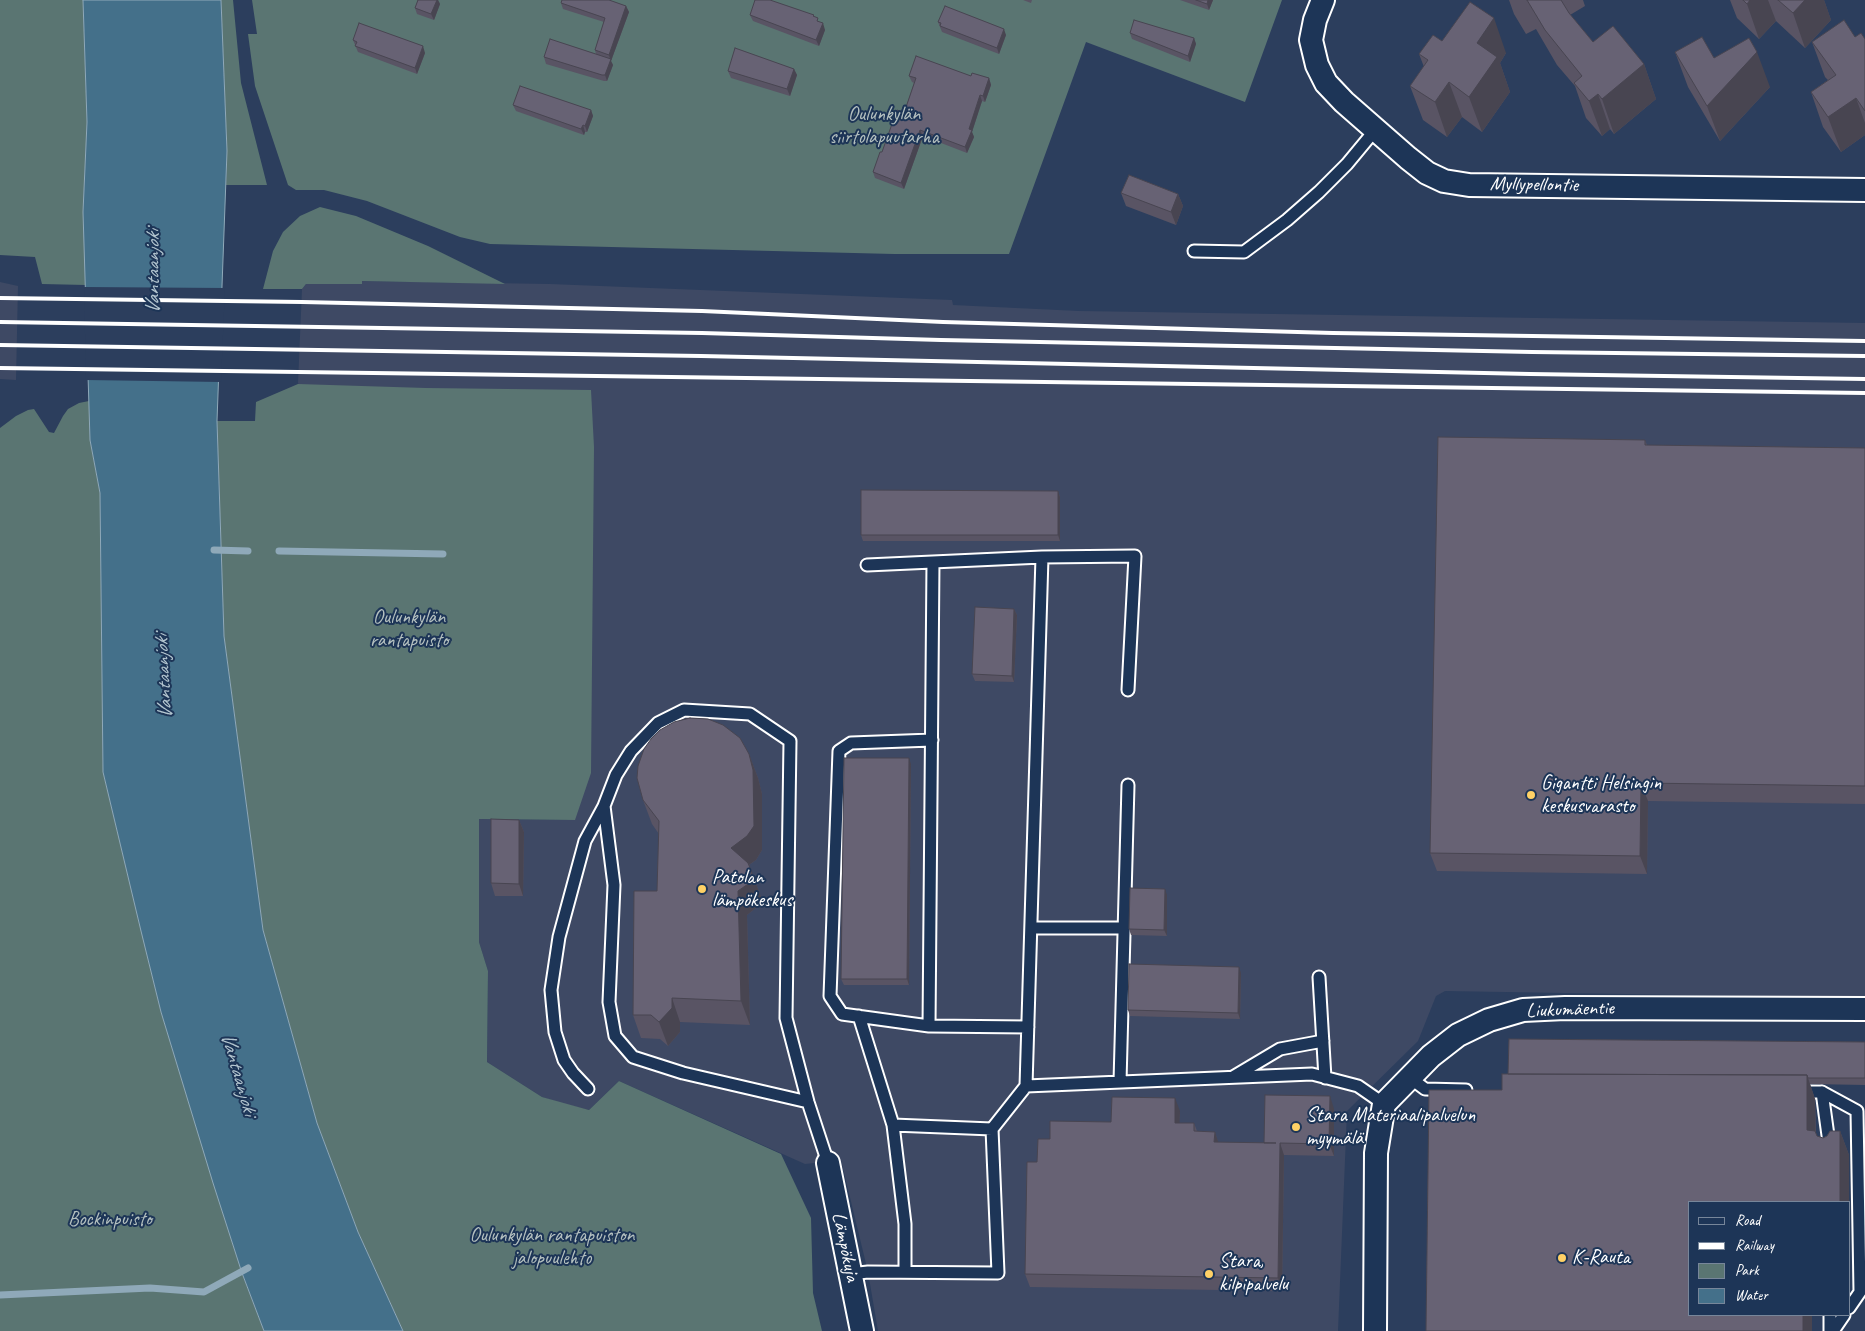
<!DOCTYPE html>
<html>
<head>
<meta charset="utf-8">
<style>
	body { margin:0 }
	#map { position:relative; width:1865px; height:1331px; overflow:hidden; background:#2c3e5d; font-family:Caveat,sans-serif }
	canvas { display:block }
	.legend { position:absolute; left:1688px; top:1201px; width:162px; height:115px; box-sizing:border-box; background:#1d3557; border:1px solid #77869a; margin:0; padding:6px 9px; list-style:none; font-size:15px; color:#fff }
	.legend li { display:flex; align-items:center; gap:10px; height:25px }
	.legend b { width:25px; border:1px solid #77869a }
</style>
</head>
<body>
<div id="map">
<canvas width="1865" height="1331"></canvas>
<ul class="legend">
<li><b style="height:6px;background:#1d3557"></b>Road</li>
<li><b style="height:6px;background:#fff"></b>Railway</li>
<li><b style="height:14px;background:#5a7572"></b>Park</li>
<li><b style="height:14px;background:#44708a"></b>Water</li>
</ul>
</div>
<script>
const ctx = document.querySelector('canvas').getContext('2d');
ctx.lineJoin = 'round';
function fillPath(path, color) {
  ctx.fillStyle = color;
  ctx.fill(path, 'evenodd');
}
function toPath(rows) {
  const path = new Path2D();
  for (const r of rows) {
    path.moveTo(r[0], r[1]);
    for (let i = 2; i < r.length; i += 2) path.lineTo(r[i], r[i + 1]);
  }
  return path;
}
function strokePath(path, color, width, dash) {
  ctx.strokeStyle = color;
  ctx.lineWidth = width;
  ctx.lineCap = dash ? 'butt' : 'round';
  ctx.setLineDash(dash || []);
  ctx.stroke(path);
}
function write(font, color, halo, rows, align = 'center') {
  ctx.font = font + ' Caveat,sans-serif';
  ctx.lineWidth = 4;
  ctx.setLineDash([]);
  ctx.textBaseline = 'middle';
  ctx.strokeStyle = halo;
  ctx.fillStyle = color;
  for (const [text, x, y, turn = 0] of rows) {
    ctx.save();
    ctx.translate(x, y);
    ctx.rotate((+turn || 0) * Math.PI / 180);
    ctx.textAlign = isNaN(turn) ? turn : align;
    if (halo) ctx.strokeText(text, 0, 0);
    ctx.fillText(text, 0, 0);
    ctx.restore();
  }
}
const built = toPath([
	[362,281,550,284,952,300,953,305,1079,311,1865,323,1865,998,1445,991,1436,996,1418,1041,1347,1111,1338,1331,878,1331,868,1272,841,1160,805,1164,619,1081,589,1110,560,1103,542,1097,487,1062,488,971,479,942,479,819,575,820,298,383,302,289,306,284,361,284],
	[0,282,18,286,16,380,0,379]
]);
const green = toPath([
	[0,0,83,0,87,122,83,212,86,285,42,284,35,257,0,255],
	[221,0,233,0,241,83,267,185,226,185,227,151],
	[252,0,1282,0,1245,102,1086,42,1009,254,894,254,490,244,460,237,367,201,324,190,296,190,288,185,255,86,248,34,257,34],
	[320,207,356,216,428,246,505,284,362,281,362,284,306,284,302,289,263,289,273,251,283,232,300,216],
	[298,384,426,388,591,390,594,447,591,773,575,820,479,819,479,942,488,971,487,1062,542,1097,589,1110,619,1081,781,1154,811,1218,813,1293,822,1331,403,1331,358,1232,317,1123,263,930,224,636,217,421,255,421,256,402],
	[89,401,90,440,100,493,103,772,161,1012,242,1273,264,1331,0,1331,0,428,16,416,28,410,34,409,49,432,54,433,63,416,68,409,79,403]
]);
const water = toPath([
	[83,0,221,0,227,151,217,421,224,636,263,930,317,1123,358,1232,403,1331,264,1331,242,1273,213,1183,161,1012,141,931,103,772,100,493,90,440,83,212,87,122,83,0]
]);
const pier = toPath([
	[84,287,225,288,221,382,86,380]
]);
const stream = toPath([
	[214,550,248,551],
	[279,551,443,554],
	[0,1295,150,1288,204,1292,248,1268]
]);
const service = toPath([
	[1194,251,1244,252,1287,220,1319,192,1347,164,1376,129],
	[867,565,1042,557,1135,556,1128,690],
	[932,740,851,743,839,751,830,996,842,1014,929,1026,1028,1027],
	[1031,928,1124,928],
	[1319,977,1325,1078],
	[859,1016,893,1125,905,1224,905,1272],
	[929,1026,933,562],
	[1233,1077,1280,1049,1323,1041],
	[1409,1077,1425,1089,1466,1090],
	[1120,1082,1128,785],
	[1026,1086,1312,1074,1358,1086,1384,1104],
	[588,1089,573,1073,564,1060,555,1032,551,990,559,937,585,841,604,806],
	[1799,1092,1822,1092,1830,1150],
	[1822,1092,1857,1111,1860,1292,1849,1308],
	[808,1102,683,1073,633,1057,615,1036,609,1002,614,885,604,806,616,775,631,751,658,723,684,710,750,714,790,741,786,1018,808,1102,828,1163],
	[893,1125,992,1129],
	[850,1274,868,1272,998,1273,992,1129,1026,1086,1042,557],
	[1830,1315,1830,1331],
	[1833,1331,1844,1315]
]);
const minor = toPath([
	[1323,0,1315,20,1311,40,1317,65,1326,83,1344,102,1408,158,1427,173,1444,181,1469,185,1865,190],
	[828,1163,862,1331],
	[1375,1331,1376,1153,1384,1104,1431,1056,1458,1035,1489,1020,1523,1010,1565,1008,1865,1009]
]);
const rail = toPath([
	[0,298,302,302,702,311,943,322,1333,333,1865,341],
	[0,322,702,333,941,340,1532,352,1865,356],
	[0,345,701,356,1530,374,1865,379],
	[0,368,1865,393]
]);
const wall = toPath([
	[418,0,438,0,440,4,434,20,417,14,415,8],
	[1023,0,1032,0,1031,3],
	[1180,0,1213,0,1209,10],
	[1509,0,1583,0,1585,6,1570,15,1593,42,1644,64,1656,99,1614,134,1610,129,1602,136,1586,118,1575,86,1557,65,1536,29,1526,34,1514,14],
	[1730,0,1824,0,1831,20,1805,48,1776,21,1759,39,1737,18],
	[561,3,626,6,629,12,611,61,613,65,607,81,604,81,546,64,544,57,596,54,595,50,604,22,563,9],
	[750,15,814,15,814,17,825,30,819,46,753,21],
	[938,22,1006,35,999,54,942,32],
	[1130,33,1194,38,1196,44,1190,62,1132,39],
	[1855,37,1865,39,1865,135,1841,152,1823,127,1811,92,1828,80,1825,77,1812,42],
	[353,40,425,53,417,74,358,52],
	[1442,41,1506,53,1500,63,1510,92,1482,132,1462,117,1447,137,1423,120,1410,86,1424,67,1419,54],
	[1675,52,1770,87,1720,141,1688,87],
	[794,69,797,75,790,96,731,78,728,71],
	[909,76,971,76,989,78,991,85,985,102,982,101,972,132,974,137,967,153,923,136,904,189,875,178,873,172,882,152,904,113,914,83,912,82],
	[513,105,591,110,593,116,587,132,585,132,584,135,516,111],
	[1121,193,1178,194,1183,206,1176,225,1126,206],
	[1645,440,1647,445,1865,448,1865,804,1648,801,1647,874,1437,871,1430,853],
	[1058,491,1060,497,1060,541,863,541,861,535],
	[1014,609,1017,615,1014,682,975,681,972,674],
	[749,754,758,778,762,794,762,850,756,860,749,865,761,897,757,907,747,915,750,1025,680,1022,680,1032,668,1046,660,1039,641,1038,633,1015,657,891,659,834,652,824,643,800],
	[911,764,909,985,844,985,841,979],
	[519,820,524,832,523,896,495,896,491,883],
	[1167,895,1167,936,1131,935,1129,929],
	[1241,973,1240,1019,1130,1016,1128,1010],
	[1509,1039,1865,1042,1865,1085,1810,1084,1815,1099,1816,1133,1817,1136,1823,1138,1827,1136,1830,1131,1840,1131,1849,1155,1849,1202,1689,1202,1689,1315,1812,1315,1812,1331,1426,1331,1429,1090,1502,1090,1502,1074,1508,1074],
	[1334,1109,1334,1156,1284,1155,1282,1291,1030,1287,1025,1274,1037,1162,1050,1139,1111,1122,1180,1111,1179,1123,1194,1123,1197,1131,1215,1132,1218,1142,1265,1143]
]);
const shadedWall = toPath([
	[437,0,438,0,440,4,434,20,431,14],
	[1208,0,1213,0,1209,10,1207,4],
	[1750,0,1768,0,1776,21,1759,39,1747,4],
	[1805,0,1824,0,1831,20,1805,48,1793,13],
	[626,6,629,12,611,61,613,65,607,81,605,75,610,59,609,55],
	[1494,18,1506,53,1500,63,1510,92,1482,132,1469,97,1477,43],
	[823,23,825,30,819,46,816,40],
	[1004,29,1006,35,999,54,997,48],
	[1194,38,1196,44,1190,62,1188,56],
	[423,46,425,53,417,74,415,68],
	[1757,52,1770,87,1720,141,1707,106],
	[1644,64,1656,99,1614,134,1602,99],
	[794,69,797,75,790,96,787,89],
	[989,78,991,85,985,102,983,96],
	[1449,82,1462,117,1447,137,1435,102],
	[1598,94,1610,129,1602,136,1589,101],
	[980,95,982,101,972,132,974,137,967,153,965,147,969,129],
	[1856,98,1865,123,1865,135,1841,152,1828,117],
	[591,110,593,116,587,132,585,126],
	[583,125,585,132,584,135,581,129],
	[920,130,923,136,904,189,901,183],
	[1178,194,1183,206,1176,225,1171,212],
	[1058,491,1060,497,1060,541,1058,535],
	[1014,609,1017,615,1014,682,1012,676],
	[749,754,758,778,762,794,762,850,756,860,740,871,731,848],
	[909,758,911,764,909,985,907,979],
	[1641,783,1648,801,1647,874,1640,856],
	[519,820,524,832,523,896,519,884],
	[752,873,761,897,757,907,747,915,750,1025,741,1001,738,891],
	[1165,889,1167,895,1167,936,1164,930],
	[1239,967,1241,973,1240,1019,1238,1013],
	[672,998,680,1022,680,1032,668,1046,659,1022],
	[1807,1075,1815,1099,1816,1155,1807,1130],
	[1330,1096,1334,1109,1334,1156,1329,1144],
	[1175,1098,1180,1111,1179,1135,1175,1123],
	[1840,1131,1849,1155,1849,1202,1840,1202],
	[1215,1132,1219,1144,1214,1142],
	[1280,1143,1284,1155,1282,1291,1278,1278],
	[1803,1315,1812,1315,1812,1331,1803,1331]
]);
const building = toPath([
	[418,0,437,0,431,14,415,8,418,0],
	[562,0,609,0,626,6,609,55,595,50,605,18,561,3,562,0],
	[755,0,770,0,814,15,813,16,818,18,817,21,823,23,816,40,750,15,755,0],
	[1196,0,1208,0,1207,4,1196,0],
	[1527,0,1561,0,1569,13,1593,42,1613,26,1644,64,1602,99,1598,94,1589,101,1574,83,1582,76,1545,30,1527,0],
	[1743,0,1750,0,1747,4,1743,0],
	[1778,0,1805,0,1793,13,1778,0],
	[1470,2,1494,18,1477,43,1497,57,1469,97,1449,82,1435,102,1410,86,1428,60,1419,54,1433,35,1442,41,1470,2],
	[945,6,1004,29,997,48,940,26,941,23,938,22,945,6],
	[1134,20,1194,38,1188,56,1130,33,1134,20],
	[1844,20,1855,37,1861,33,1865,39,1865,111,1856,98,1828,117,1811,92,1836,75,1812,42,1844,20],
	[359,23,423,46,415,68,355,46,357,42,353,40,359,23],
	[1702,37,1714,58,1749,38,1757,52,1707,106,1675,52,1702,37],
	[550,39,611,59,605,75,602,75,544,57,550,39],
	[735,48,794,69,787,89,728,71,735,48],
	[916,56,971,76,972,73,989,78,983,96,980,95,969,129,972,130,965,147,920,130,901,183,873,172,880,152,882,152,897,110,904,113,916,78,909,76,916,56],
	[520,86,591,110,585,126,583,125,581,129,513,105,520,86],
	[1129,175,1178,194,1171,212,1121,193,1129,175],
	[1438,437,1645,440,1645,445,1865,448,1865,786,1641,783,1640,856,1430,853,1438,437],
	[861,490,1058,491,1058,535,861,535,861,490],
	[975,607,1014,609,1012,676,972,674,975,607],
	[690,718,708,719,723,725,740,738,749,754,753,770,754,826,747,836,731,848,748,863,752,873,748,884,738,891,741,1001,672,998,672,1008,659,1022,651,1015,633,1015,634,891,657,891,659,821,643,800,637,778,638,766,644,749,651,739,660,730,674,722,690,718],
	[844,758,909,758,907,979,841,979,844,758],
	[491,819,519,820,519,884,491,883,491,819],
	[1130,888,1165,889,1164,930,1129,929,1130,888],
	[1129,964,1239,967,1238,1013,1128,1010,1129,964],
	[1509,1039,1865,1042,1865,1078,1808,1078,1807,1075,1508,1074,1509,1039],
	[1502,1074,1807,1075,1807,1130,1815,1131,1817,1136,1823,1138,1827,1136,1830,1131,1840,1131,1840,1202,1689,1202,1689,1315,1803,1315,1803,1331,1426,1331,1429,1090,1502,1090,1502,1074],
	[1265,1095,1330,1096,1329,1144,1280,1143,1278,1278,1025,1274,1027,1162,1037,1162,1038,1139,1050,1139,1050,1121,1111,1122,1112,1097,1175,1098,1175,1123,1194,1123,1194,1131,1215,1132,1214,1142,1276,1143,1264,1143,1265,1095]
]);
const markers = [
	[1531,795,5,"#ffd166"],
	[702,889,5,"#ffd166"],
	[1296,1127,5,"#ffd166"],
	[1562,1258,5,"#ffd166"],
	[1209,1274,5,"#ffd166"]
];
const parkNames = [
	["Oulunkylän",884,115],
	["siirtolapuutarha",884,138],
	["Oulunkylän",409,618],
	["rantapuisto",409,641],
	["Bockinpuisto",110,1220],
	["Oulunkylän rantapuiston",552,1236],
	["jalopuulehto",552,1259]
];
const streetNames = [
	["Myllypellontie",1534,185,1],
	["Liukumäentie",1570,1010,-2],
	["Lämpökuja",845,1247,78]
];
const poiNames = [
	["Gigantti Helsingin",1541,784],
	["keskusvarasto",1541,807],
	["Patolan",712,878],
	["lämpökeskus",712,901],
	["Stara Materiaalipalvelun",1306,1116],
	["myymälä",1306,1139],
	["K-Rauta",1572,1258],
	["Stara,",1219,1262],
	["kilpipalvelu",1219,1285]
];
const waterNames = [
	["Vantaanjoki",153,272,-90],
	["Vantaanjoki",164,677,-93],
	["Vantaanjoki",238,1074,74]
];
fillPath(built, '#3e4964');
fillPath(green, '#5a7572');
fillPath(water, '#44708a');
strokePath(water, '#8fa9b9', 1);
fillPath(pier, '#2c3e5d');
strokePath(stream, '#8fa9b9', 7);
strokePath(service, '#fff', 15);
strokePath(minor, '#fff', 26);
strokePath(service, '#1d3557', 11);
strokePath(minor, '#1d3557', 22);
strokePath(rail, '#fff', 4);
fillPath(wall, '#595464');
fillPath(shadedWall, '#484551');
fillPath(building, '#676274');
strokePath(building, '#484551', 1);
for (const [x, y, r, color] of markers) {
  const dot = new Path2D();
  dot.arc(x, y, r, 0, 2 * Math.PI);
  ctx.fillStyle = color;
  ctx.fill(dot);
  strokePath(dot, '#1d3557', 2);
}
write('20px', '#b5c1c0', '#1d3557', parkNames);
write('20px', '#fff', '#1d3557', streetNames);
write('20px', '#fff', '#1d3557', poiNames, 'left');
write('italic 21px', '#b4c6d0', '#1d3557', waterNames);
</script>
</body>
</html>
